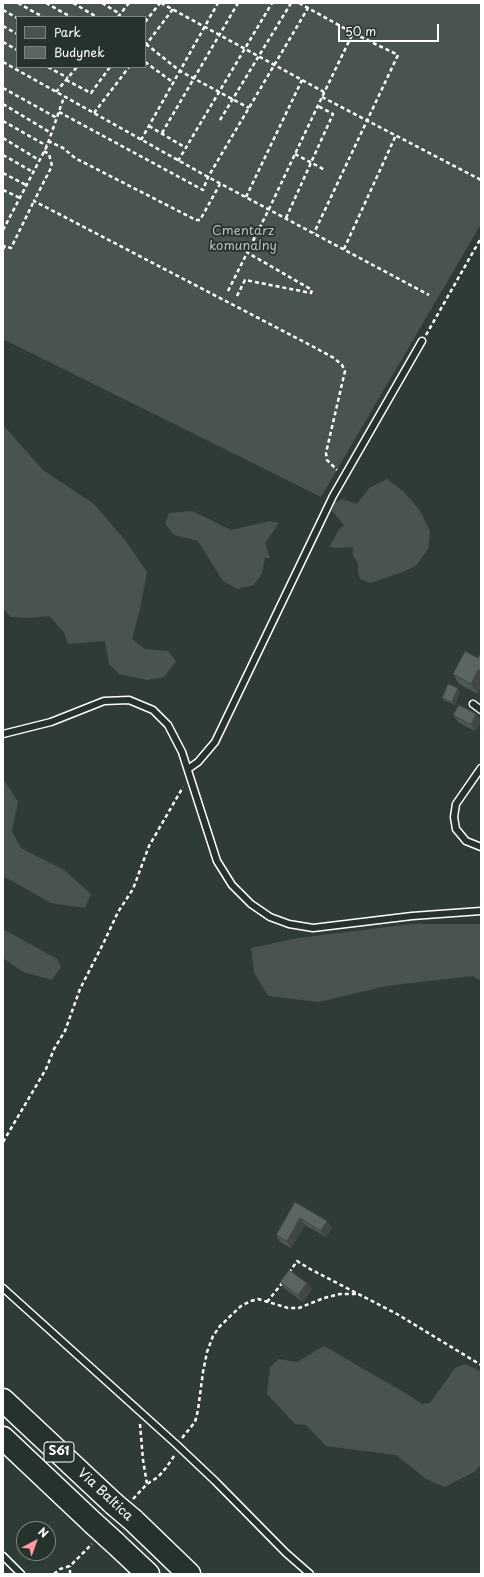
<!DOCTYPE html>
<html>
<head>
<meta charset="utf-8">
<style>
	body { margin:0 }
	#map { position:relative; width:484px; height:1577px; overflow:hidden; background:#2f3b35; font-family:"Playpen Sans",sans-serif }
	canvas { display:block }
	.frame { position:absolute; inset:0; border:4px solid #fff; pointer-events:none }
	.legend { position:absolute; left:16px; top:16px; width:130px; height:52px; box-sizing:border-box; background:#26332d; border:1px solid #7d8581; margin:0; padding:5px 7px; list-style:none; font-size:12px; color:#fff }
	.legend li { display:flex; align-items:center; gap:8px; height:20px }
	.legend b { width:20px; border:1px solid #7d8581 }
	.north { position:absolute; left:16px; top:1521px; width:40px; height:40px; box-sizing:border-box; background:#26332d; border:1px solid #7d8581; border-radius:50%; rotate:41deg; font-size:11px; font-weight:700; line-height:16px; text-align:center; color:#fff }
	.north::after { content:''; display:block; margin:auto; width:14px; height:18px; background:#ff9aa2; clip-path:polygon(50% 0,100% 100%,50% 72%,0 100%) }
	.scale { position:absolute; left:338px; top:24px; width:101px; height:18px; box-sizing:border-box; border:2px solid #fff; border-top:0; padding-left:5px; font-size:12px; line-height:14px; white-space:nowrap; color:#fff; -webkit-text-stroke:3px #26332d; paint-order:stroke }
</style>
</head>
<body>
<div id="map">
<canvas width="484" height="1577"></canvas>
<div class="frame"></div>
<ul class="legend">
<li><b style="height:11px;background:#4a544f"></b>Park</li>
<li><b style="height:11px;background:#5b6661"></b>Budynek</li>
</ul>
<div class="north">N</div>
<div class="scale">50 m</div>
</div>
<script>
const ctx = document.querySelector('canvas').getContext('2d');
ctx.lineJoin = 'round';
function fillPath(path, color) {
  ctx.fillStyle = color;
  ctx.fill(path, 'evenodd');
}
function toPath(rows) {
  const path = new Path2D();
  for (const r of rows) {
    path.moveTo(r[0], r[1]);
    for (let i = 2; i < r.length; i += 2) path.lineTo(r[i], r[i + 1]);
  }
  return path;
}
function strokePath(path, color, width, dash) {
  ctx.strokeStyle = color;
  ctx.lineWidth = width;
  ctx.lineCap = dash ? 'butt' : 'round';
  ctx.setLineDash(dash || []);
  ctx.stroke(path);
}
function write(font, color, halo, rows, align = 'center') {
  ctx.font = font + ' "Playpen Sans",sans-serif';
  ctx.lineWidth = 3.5;
  ctx.setLineDash([]);
  ctx.textBaseline = 'middle';
  ctx.strokeStyle = halo;
  ctx.fillStyle = color;
  for (const [text, x, y, turn = 0] of rows) {
    ctx.save();
    ctx.translate(x, y);
    ctx.rotate((+turn || 0) * Math.PI / 180);
    ctx.textAlign = isNaN(turn) ? turn : align;
    if (halo) ctx.strokeText(text, 0, 0);
    ctx.fillText(text, 0, 0);
    ctx.restore();
  }
}
const green = toPath([
	[3,3,481,3,481,224,321,497,3,339],
	[17,17,145,17,145,67,17,67],
	[3,425,43,470,94,504,125,540,147,572,140,609,132,639,145,649,168,651,176,661,164,677,147,680,119,674,109,664,105,641,68,644,64,632,49,616,28,618,11,617,3,609],
	[387,479,403,491,419,509,430,531,428,549,417,565,403,572,370,583,360,579,358,573,358,563,353,556,353,547,339,548,329,547,339,530,344,525,332,511,335,503,343,499,357,504,369,488],
	[192,511,231,530,270,521,279,523,265,543,270,558,265,558,262,573,254,585,237,589,223,581,198,541,174,535,165,524,169,513],
	[3,778,18,802,12,831,21,848,64,870,91,894,85,908,51,903,3,876],
	[412,924,481,924,481,981,473,976,386,986,319,1002,268,996,254,972,251,948,298,938],
	[3,929,57,959,61,967,52,980,23,972,3,958],
	[324,1346,407,1394,422,1404,430,1403,455,1368,466,1364,481,1372,481,1465,474,1472,445,1487,426,1479,396,1455,326,1446,306,1425,295,1424,267,1394,270,1367,279,1359,297,1362]
]);
const path = toPath([
	[18,3,43,17],
	[46,3,71,17],
	[73,3,97,17],
	[102,3,120,14],
	[161,3,324,92],
	[299,3,353,33,398,55,314,233],
	[3,10,17,18],
	[118,17,129,3],
	[145,22,160,3],
	[3,26,17,34],
	[3,42,17,50],
	[146,44,180,71,249,108],
	[145,46,173,9],
	[3,62,208,177,429,295],
	[145,62,174,83],
	[48,67,68,78],
	[66,80,91,93,110,67],
	[3,88,57,118],
	[56,92,77,67],
	[322,97,481,180],
	[3,104,51,133],
	[59,112,203,190,208,177,308,8],
	[94,113,129,67],
	[220,120,291,3],
	[3,121,47,146],
	[149,126,186,148],
	[162,133,238,3],
	[3,138,39,160],
	[141,140,218,3],
	[48,141,63,148,75,158,196,220,200,220,220,184],
	[44,151,49,154,52,166,34,201,310,345,334,358,342,365,345,371,326,453,327,460,337,470],
	[295,154,325,170],
	[3,155,33,172],
	[178,161,272,3],
	[3,173,26,185],
	[3,190,20,198],
	[246,197,302,80],
	[286,218,333,114,318,106],
	[3,230,47,146,64,97],
	[3,249,5,246,11,248,34,201],
	[344,249,396,135],
	[228,291,269,209,322,97,353,33],
	[237,296,245,280,311,293,312,290,248,253],
	[426,335,481,238],
	[3,1142,46,1069,54,1049,65,1031,80,989,104,942,118,912,133,889,149,846,183,787],
	[289,1273,297,1261,310,1269,397,1314,481,1365],
	[267,1302,283,1282],
	[140,1424,143,1460,147,1484],
	[182,1438,195,1422,198,1410,203,1372,207,1352,213,1336,220,1326,241,1306,251,1301,258,1299,288,1308,299,1308,324,1298,340,1294,359,1294],
	[133,1499,147,1484,158,1477,166,1468,174,1456],
	[54,1574,60,1569,70,1566,92,1544],
	[70,1574,70,1566]
]);
const service = toPath([
	[473,704,481,710],
	[3,734,51,722,104,701,129,700,153,710,168,725,182,752,217,861,232,885,251,904,270,917,289,924,313,928,412,916,481,911],
	[481,768,456,804,454,817,456,829,466,841,481,847],
	[188,769,198,762,215,742,333,496,422,341],
	[3,1288,177,1445,215,1481,286,1553,310,1574],
	[3,1556,21,1574]
]);
const motorway = toPath([
	[3,1400,114,1504],
	[3,1438,93,1523],
	[133,1520,189,1574],
	[115,1543,148,1574]
]);
const motorwayBridge = toPath([
	[114,1504,133,1520],
	[93,1523,115,1543]
]);
const wall = toPath([
	[481,652,481,687,478,694,459,684,453,674,478,658],
	[460,692,455,705,445,701,442,698],
	[453,715,481,721,475,731,458,722],
	[295,1202,327,1221,332,1228,326,1237,305,1225,291,1248,280,1242,276,1235],
	[280,1282,307,1283,312,1289,303,1302,284,1288]
]);
const shadedWall = toPath([
	[478,670,481,674,481,687,478,694,471,684],
	[458,688,460,692,455,705,452,702],
	[476,714,481,721,475,731,471,725],
	[300,1218,305,1225,291,1248,287,1241],
	[327,1221,332,1228,326,1237,321,1231],
	[307,1283,312,1289,303,1302,298,1295]
]);
const building = toPath([
	[465,651,478,658,481,652,481,672,478,670,471,684,453,674,465,651],
	[448,684,458,688,452,702,442,698,448,684],
	[459,705,476,714,471,725,453,715,459,705],
	[295,1202,327,1221,321,1231,300,1218,287,1241,276,1235,295,1202],
	[289,1270,307,1283,298,1295,280,1282,289,1270]
]);
const shields = [
	[59,1452,30]
];
const shieldNames = [
	["S61",59,1452]
];
const parkNames = [
	["Cmentarz",243,231],
	["komunalny",243,246]
];
const streetNames = [
	["Via Baltica",105,1495,43]
];
fillPath(green, '#4a544f');
strokePath(service, '#fff', 9);
strokePath(motorway, '#fff', 25);
strokePath(path, '#fff', 2.5, [4, 3]);
strokePath(service, '#26332d', 6);
strokePath(motorway, '#26332d', 22);
strokePath(motorwayBridge, '#fff', 25, []);
strokePath(motorwayBridge, '#26332d', 22);
fillPath(wall, '#4e5853');
fillPath(shadedWall, '#404744');
fillPath(building, '#5b6661');
strokePath(building, '#404744', 1);
for (const [x, y, w] of shields) {
  const box = new Path2D();
  box.roundRect(x - w / 2, y - 10, w, 20, 3);
  ctx.fillStyle = '#26332d';
  ctx.fill(box);
  strokePath(box, '#fff', 1);
}
write('bold 12px', '#fff', null, shieldNames);
write('13px', '#b7bbb9', '#26332d', parkNames);
write('13px', '#fff', '#26332d', streetNames);
</script>
</body>
</html>
